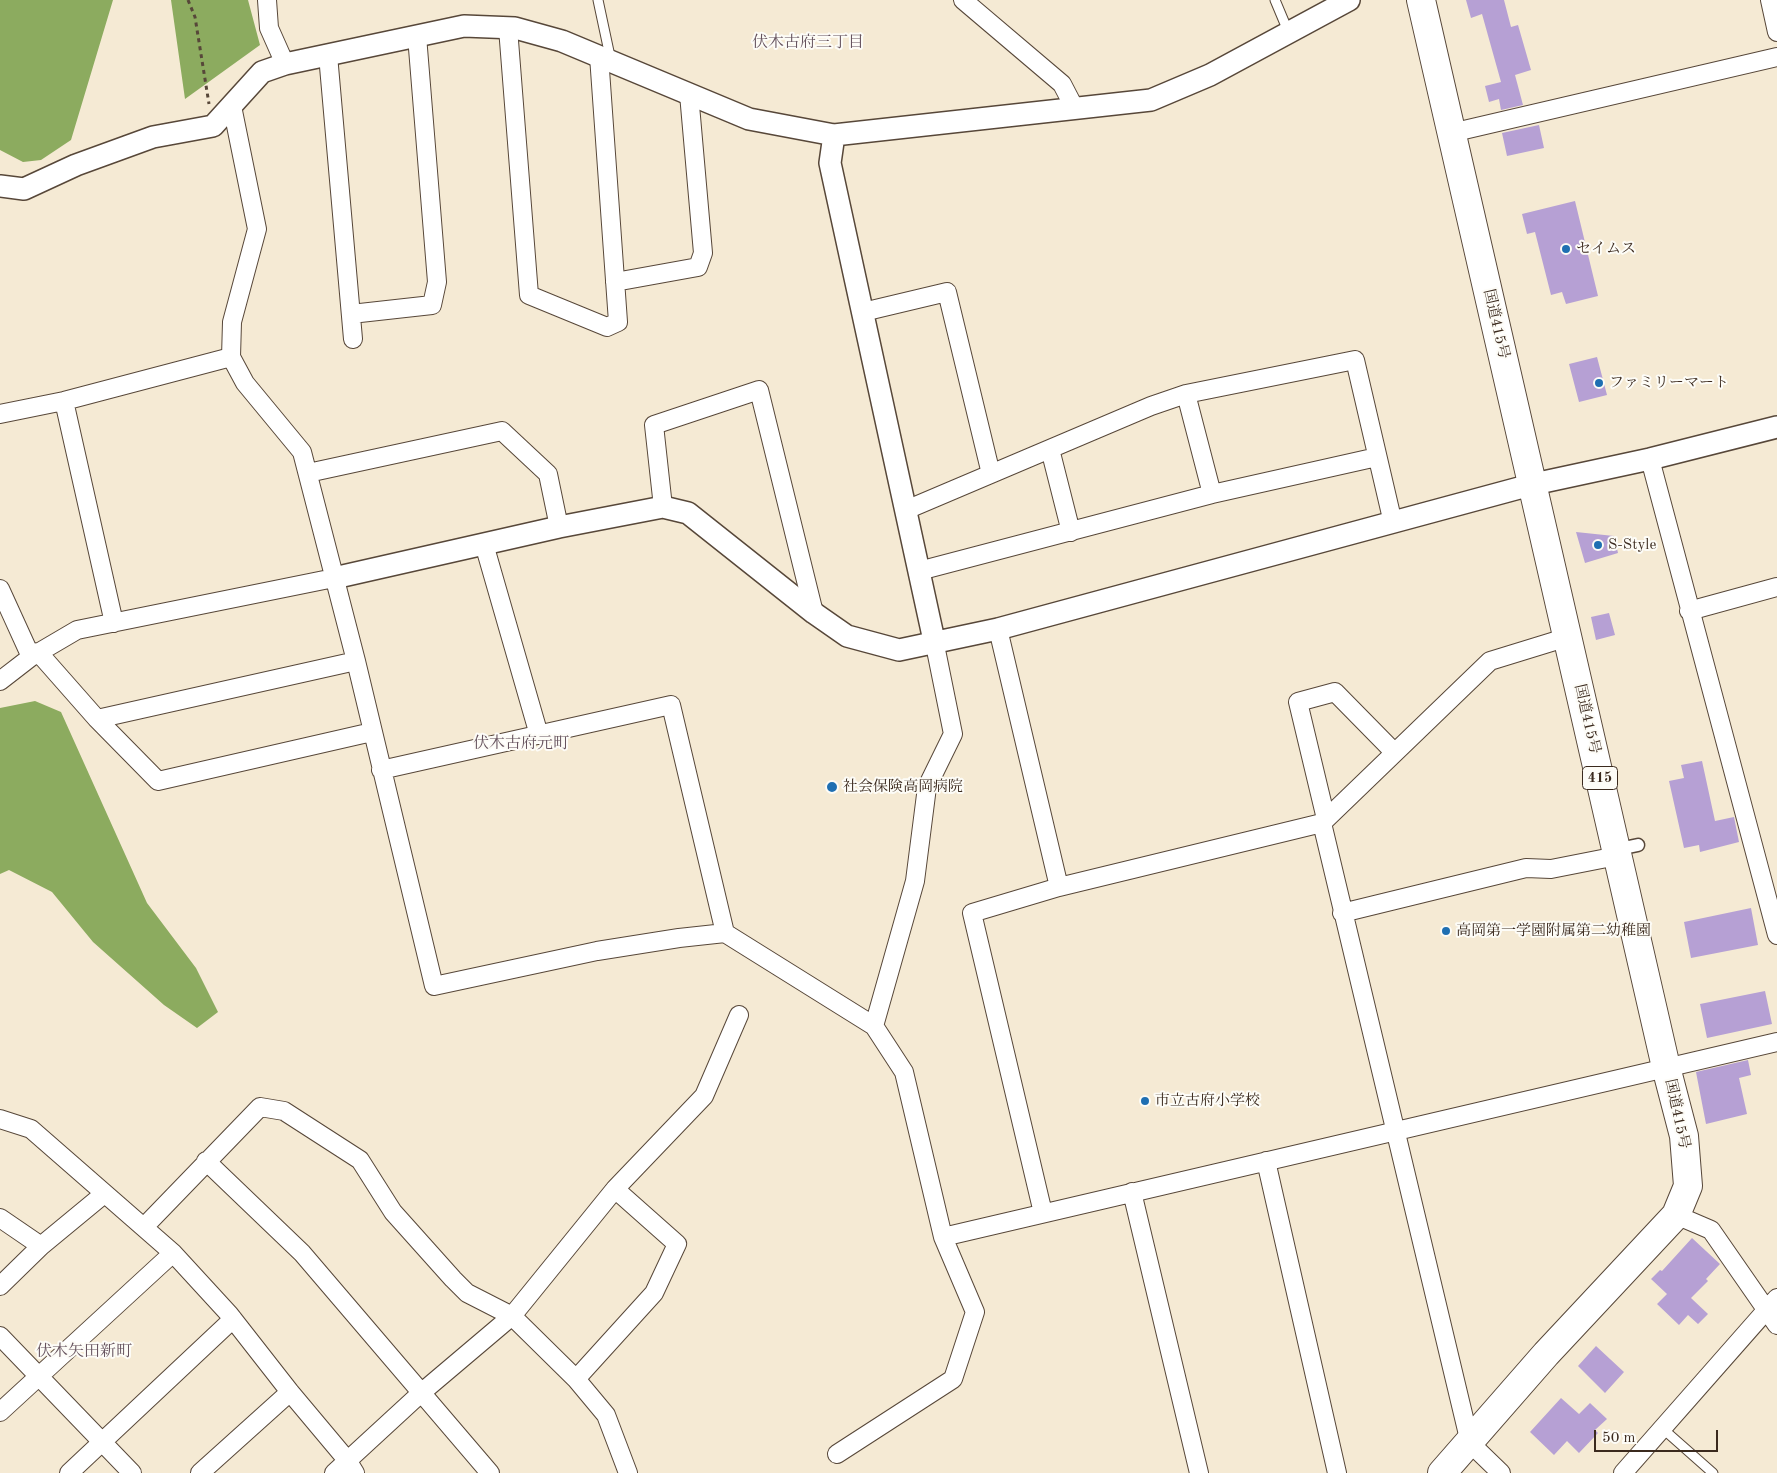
<!DOCTYPE html>
<html>
<head>
<meta charset="utf-8">
<style>
	body { margin:0 }
	#map { position:relative; width:1777px; height:1473px; overflow:hidden; background:#f5ead4; font-family:"Old Standard TT",serif }
	canvas { display:block }
	.scale { position:absolute; left:1594px; top:1430px; width:124px; height:22px; box-sizing:border-box; border:2px solid #3b2a1e; border-top:0; padding-left:6px; font-size:15px; line-height:18px; white-space:nowrap; color:#3b2a1e; -webkit-text-stroke:4px #fdfcf7; paint-order:stroke }
</style>
</head>
<body>
<div id="map">
<canvas width="1777" height="1473"></canvas>
<div class="scale">50 m</div>
</div>
<script>
const ctx = document.querySelector('canvas').getContext('2d');
ctx.lineJoin = 'round';
function fillPath(path, color) {
  ctx.fillStyle = color;
  ctx.fill(path, 'evenodd');
}
function toPath(rows) {
  const path = new Path2D();
  for (const r of rows) {
    path.moveTo(r[0], r[1]);
    for (let i = 2; i < r.length; i += 2) path.lineTo(r[i], r[i + 1]);
  }
  return path;
}
function strokePath(path, color, width, dash) {
  ctx.strokeStyle = color;
  ctx.lineWidth = width;
  ctx.lineCap = dash ? 'butt' : 'round';
  ctx.setLineDash(dash || []);
  ctx.stroke(path);
}
function write(font, color, halo, rows, align = 'center') {
  ctx.font = font + ' "Old Standard TT","Noto Serif JP",serif';
  ctx.lineWidth = 4;
  ctx.setLineDash([]);
  ctx.textBaseline = 'middle';
  ctx.strokeStyle = halo;
  ctx.fillStyle = color;
  for (const [text, x, y, turn = 0] of rows) {
    ctx.save();
    ctx.translate(x, y);
    ctx.rotate((+turn || 0) * Math.PI / 180);
    ctx.textAlign = isNaN(turn) ? turn : align;
    if (halo) ctx.strokeText(text, 0, 0);
    ctx.fillText(text, 0, 0);
    ctx.restore();
  }
}
const forest = toPath([
	[0,0,113,0,71,140,41,160,23,162,0,150],
	[171,0,248,0,260,45,185,99],
	[35,701,61,712,147,903,196,968,218,1012,197,1028,164,1005,93,942,52,892,9,870,0,874,0,708]
]);
const building = toPath([
	[1466,0,1504,0,1511,27,1518,25,1531,70,1515,75,1523,105,1501,110,1499,99,1489,102,1485,86,1501,82,1482,14,1471,18],
	[1539,125,1544,148,1507,156,1502,133],
	[1575,201,1598,296,1566,304,1562,292,1551,295,1535,232,1527,234,1522,214],
	[1597,357,1607,395,1579,402,1569,364],
	[1576,532,1614,536,1618,553,1585,563],
	[1609,613,1615,635,1596,640,1591,617],
	[1702,761,1715,821,1734,817,1739,842,1700,852,1699,845,1684,848,1669,781,1684,778,1681,765],
	[1751,908,1758,945,1691,958,1684,922],
	[1765,991,1772,1024,1707,1038,1700,1004],
	[1748,1060,1751,1075,1739,1078,1747,1114,1706,1124,1696,1072],
	[1692,1238,1720,1264,1706,1279,1708,1281,1691,1298,1708,1314,1698,1324,1688,1315,1679,1325,1657,1304,1667,1294,1651,1279,1660,1270,1662,1271],
	[1596,1346,1624,1372,1605,1393,1578,1366],
	[1561,1398,1579,1414,1590,1403,1607,1419,1595,1430,1598,1433,1579,1453,1567,1441,1554,1455,1530,1432]
]);
const path = toPath([
	[188,0,195,17,209,104]
]);
const service = toPath([
	[598,0,611,61],
	[1275,0,1288,31],
	[1662,1428,1713,1473]
]);
const pedestrian = toPath([
	[1614,850,1638,845]
]);
const minor = toPath([
	[267,0,269,28,285,64],
	[963,0,1062,84,1075,109],
	[1770,0,1777,32],
	[508,28,529,295,607,327,618,322,599,56],
	[328,55,353,339],
	[232,106,257,229,232,322,231,357,245,383,302,452,356,661,434,986,597,951,679,938,725,933,874,1026,904,1072,943,1237,975,1312,953,1379,837,1454],
	[1451,133,1777,57],
	[615,282,698,267,703,253,689,94],
	[863,312,947,292,991,474],
	[351,314,432,305,437,282,417,36],
	[1186,394,1212,494],
	[64,401,114,623],
	[0,414,64,401,231,357],
	[1050,449,1071,532],
	[1650,459,1777,935],
	[308,473,502,431,548,474,559,527],
	[663,507,654,425,759,390,814,613],
	[906,510,1151,406,1186,394,1355,360,1393,523],
	[484,544,539,735],
	[919,571,1212,494,1377,457],
	[0,589,31,657],
	[1689,611,1777,587],
	[998,629,1059,887],
	[38,652,97,719,158,781,372,732],
	[0,681,31,657,77,630,334,578],
	[97,719,356,661],
	[381,770,671,705,725,933],
	[1326,819,1298,702,1335,692,1394,752],
	[1322,823,1470,1443,1501,1473],
	[1342,913,1526,868,1551,869,1617,856],
	[874,1026,915,881,927,787,953,734,935,645],
	[0,1119,31,1129,173,1253,229,1314,290,1392,347,1460,355,1473],
	[206,1161,302,1253,490,1473],
	[1266,1161,1337,1473],
	[1132,1192,1199,1473],
	[1043,1213,972,913,1059,887,1322,823,1490,661,1568,637],
	[1676,1215,1711,1230,1777,1325],
	[0,1218,41,1246],
	[144,1227,260,1107,284,1111,360,1160,393,1212,453,1279,467,1293,512,1316,576,1379,606,1415,628,1473],
	[943,1237,1777,1042],
	[0,1286,41,1246,104,1194],
	[0,1336,132,1473],
	[576,1379,654,1293,677,1244,615,1189],
	[0,1412,173,1253],
	[69,1473,233,1319],
	[200,1473,290,1392],
	[334,1473,421,1393,512,1316,615,1189,704,1096,739,1015],
	[1623,1473,1777,1298]
]);
const tertiary = toPath([
	[834,135,830,163,935,645],
	[0,186,24,189,76,165,153,137,213,126,262,72,285,64,464,26,515,28,562,41,749,119,834,135,1151,100,1210,75,1349,0],
	[334,578,559,527,663,507,688,513,814,613,847,636,899,650,998,629,1534,484,1650,459,1777,427]
]);
const trunk = toPath([
	[1421,0,1666,1067,1684,1136,1688,1186,1676,1215,1546,1354,1442,1473]
]);
const markers = [
	[1566,249,5,"#1f6fb2"],
	[1599,383,5,"#1f6fb2"],
	[1598,545,5,"#1f6fb2"],
	[832,787,6,"#1f6fb2"],
	[1446,931,5,"#1f6fb2"],
	[1145,1101,5,"#1f6fb2"]
];
const shields = [
	[1600,778,35]
];
const shieldNames = [
	["415",1600,778]
];
const poiNames = [
	["セイムス",1576,249],
	["ファミリーマート",1609,383],
	["S-Style",1608,545],
	["社会保険高岡病院",843,787],
	["高岡第一学園附属第二幼稚園",1456,931],
	["市立古府小学校",1155,1101]
];
const streetNames = [
	["国道415号",1496,324,77],
	["国道415号",1587,719,77],
	["国道415号",1677,1114,78]
];
const neighbourhoodNames = [
	["伏木古府三丁目",808,43],
	["伏木古府元町",521,744],
	["伏木矢田新町",84,1352]
];
fillPath(forest, '#8cab5f');
fillPath(building, '#b6a0d4');
strokePath(service, '#574739', 11);
strokePath(pedestrian, '#574739', 15);
strokePath(minor, '#574739', 20);
strokePath(tertiary, '#574739', 24);
strokePath(trunk, '#574739', 30);
strokePath(path, '#574739', 3, [4, 4]);
strokePath(service, '#fff', 9);
strokePath(pedestrian, '#fff', 12);
strokePath(minor, '#fff', 18);
strokePath(tertiary, '#fff', 21);
strokePath(trunk, '#fff', 28);
for (const [x, y, r, color] of markers) {
  const dot = new Path2D();
  dot.arc(x, y, r, 0, 2 * Math.PI);
  ctx.fillStyle = color;
  ctx.fill(dot);
  strokePath(dot, '#fdfcf7', 2);
}
for (const [x, y, w] of shields) {
  const box = new Path2D();
  box.roundRect(x - w / 2, y - 11.5, w, 23, 4);
  ctx.fillStyle = '#fdfcf7';
  ctx.fill(box);
  strokePath(box, '#3b2a1e', 1);
}
write('bold 14px', '#3b2a1e', null, shieldNames);
write('15px', '#3b2a1e', '#fdfcf7', poiNames, 'left');
write('15px', '#3b2a1e', '#fdfcf7', streetNames);
write('16px', '#66535e', '#fdfcf7', neighbourhoodNames);
</script>
</body>
</html>
